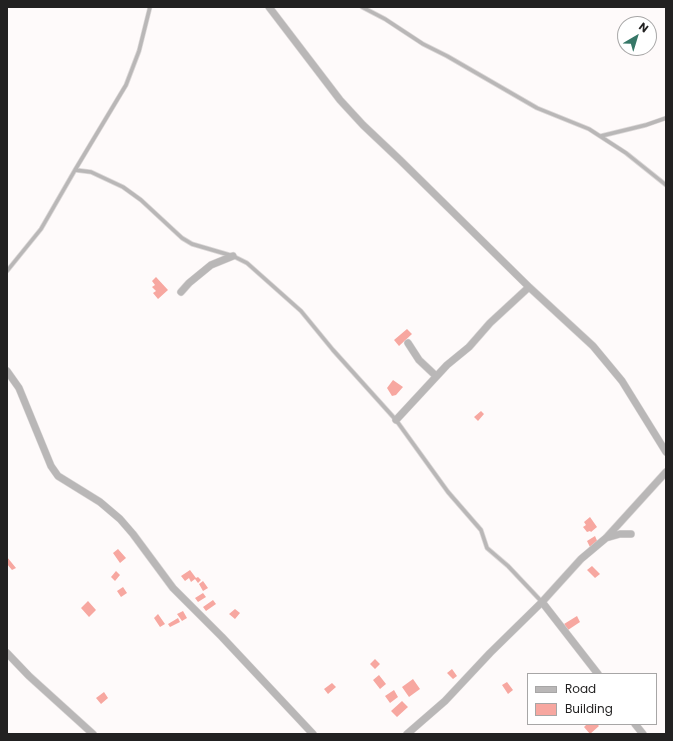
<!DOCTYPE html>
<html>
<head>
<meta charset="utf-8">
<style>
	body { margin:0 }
	#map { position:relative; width:673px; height:741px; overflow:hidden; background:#fefafa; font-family:Poppins,sans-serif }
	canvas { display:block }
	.frame { position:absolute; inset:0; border:8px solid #222121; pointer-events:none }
	.legend { position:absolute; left:527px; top:673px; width:130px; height:52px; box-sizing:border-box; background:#fff; border:1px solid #a7a6a6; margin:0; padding:5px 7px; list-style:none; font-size:12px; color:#222121 }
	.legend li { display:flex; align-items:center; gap:8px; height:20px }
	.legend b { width:20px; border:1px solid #a7a6a6 }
	.north { position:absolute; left:617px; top:16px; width:40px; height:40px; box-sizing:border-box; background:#fff; border:1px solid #a7a6a6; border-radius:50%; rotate:38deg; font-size:11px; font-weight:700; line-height:16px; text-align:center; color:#222121 }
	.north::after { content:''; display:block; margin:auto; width:14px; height:18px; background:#367767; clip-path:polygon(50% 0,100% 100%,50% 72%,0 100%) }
</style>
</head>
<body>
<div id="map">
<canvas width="673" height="741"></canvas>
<div class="frame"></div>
<ul class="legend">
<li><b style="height:5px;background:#b9b7b7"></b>Road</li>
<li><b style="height:11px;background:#f7a7a0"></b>Building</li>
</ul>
<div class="north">N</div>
</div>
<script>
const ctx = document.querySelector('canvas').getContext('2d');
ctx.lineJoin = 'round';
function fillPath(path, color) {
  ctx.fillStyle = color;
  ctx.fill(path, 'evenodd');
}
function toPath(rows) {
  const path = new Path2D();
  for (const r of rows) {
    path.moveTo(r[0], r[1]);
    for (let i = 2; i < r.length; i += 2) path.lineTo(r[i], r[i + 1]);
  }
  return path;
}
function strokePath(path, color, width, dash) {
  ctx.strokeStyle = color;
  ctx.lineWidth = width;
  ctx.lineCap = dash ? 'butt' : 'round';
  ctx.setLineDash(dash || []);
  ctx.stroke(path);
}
const building = toPath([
	[156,277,168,290,158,299,153,293,156,291,152,287,155,285,152,281],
	[407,329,412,334,399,346,394,340],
	[393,380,403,387,396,395,392,396,387,388],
	[481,411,484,414,478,421,474,417],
	[590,517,597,527,591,532,590,531,587,532,583,527,586,525,584,522],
	[595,536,598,543,590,547,587,541],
	[118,549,126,558,120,563,113,553],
	[7,557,16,568,12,570,7,564],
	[592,566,600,574,595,578,587,570],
	[190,570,196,578,198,577,201,580,198,583,195,579,191,582,189,578,185,581,181,576],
	[116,571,120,575,115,581,111,577],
	[203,581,208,588,203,591,199,584],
	[123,587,127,593,121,597,117,591],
	[203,593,206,597,198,602,195,598],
	[213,600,216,604,206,611,203,607],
	[88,601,96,610,89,617,81,608],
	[235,609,240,613,235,619,229,614],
	[183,611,187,618,182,621,177,614],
	[158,614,165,624,160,627,154,618],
	[577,616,580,622,568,630,564,624],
	[178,618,180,622,170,627,168,624],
	[375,659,380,664,375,669,370,664],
	[452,669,457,676,453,679,447,673],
	[379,675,386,684,380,689,373,680],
	[413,679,420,689,409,697,402,687],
	[507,682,513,690,508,694,502,685],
	[332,683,336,687,328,694,324,689],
	[394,690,398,697,390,703,385,696],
	[104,692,108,698,101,704,96,698],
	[402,701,408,707,397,717,391,711],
	[587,724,597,724,599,726,590,734,584,727]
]);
const lane = toPath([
	[362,7,385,19,423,44,447,56,537,108,589,129,626,153,666,185],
	[601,136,646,125,666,118],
	[75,170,126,85,139,51,150,7],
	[7,271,41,229,75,170,91,172,123,187,141,200,182,238,192,244,233,256,247,263,301,311,333,350,396,420,448,492,481,530,487,548,508,566,542,602]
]);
const street = toPath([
	[269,7,340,100,363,125,400,160,529,287,593,346,622,381,666,452],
	[181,292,189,283,211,265,233,256],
	[408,343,419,360,436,376],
	[7,371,19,388,51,466,58,476,100,502,120,519,133,534,173,588,222,637,313,734],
	[396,420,447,365,469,347,490,323,529,287],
	[606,538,620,534,631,534],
	[542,602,598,674],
	[7,653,29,676,93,734],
	[635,724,643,734],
	[407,734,445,701,490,653,542,602,581,559,606,538,666,472]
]);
fillPath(building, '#f7a7a0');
strokePath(lane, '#dbd7d7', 5);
strokePath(street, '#dbd7d7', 8);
strokePath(lane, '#b9b7b7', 3.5);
strokePath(street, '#b9b7b7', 7);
</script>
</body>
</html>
